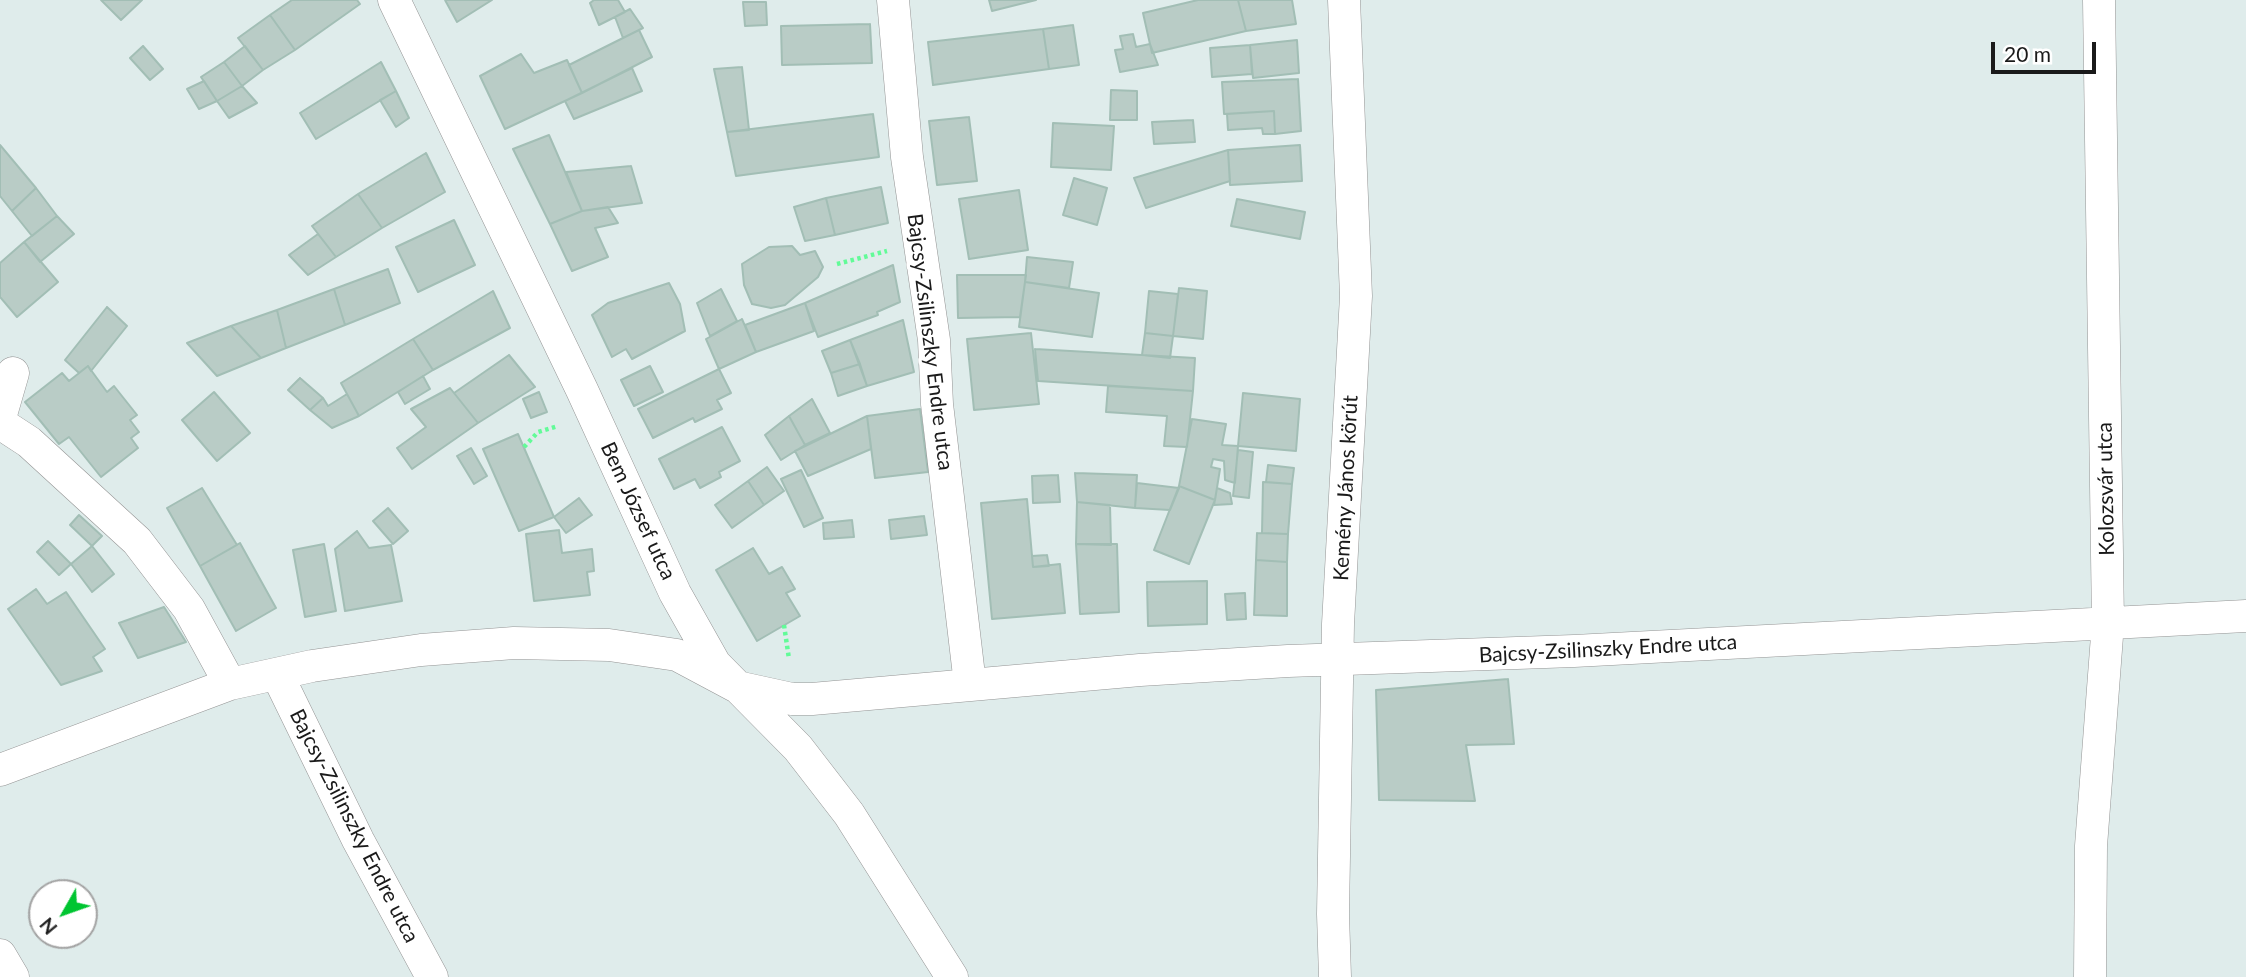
<!DOCTYPE html>
<html>
<head>
<meta charset="utf-8">
<style>
	body { margin:0 }
	#map { position:relative; width:2246px; height:977px; overflow:hidden; background:#dfeceb; font-family:Lato,sans-serif }
	canvas { display:block }
	.north { position:absolute; left:28px; top:879px; width:70px; height:70px; box-sizing:border-box; background:#fff; border:2px solid #a3a3a3; border-radius:50%; rotate:230deg; font-size:19px; font-weight:700; line-height:28px; text-align:center; color:#1a1a1a }
	.north::after { content:''; display:block; margin:auto; width:24px; height:32px; background:#00c531; clip-path:polygon(50% 0,100% 100%,50% 72%,0 100%) }
	.scale { position:absolute; left:1991px; top:42px; width:105px; height:32px; box-sizing:border-box; border:4px solid #1a1a1a; border-top:0; padding-left:9px; font-size:21px; line-height:24px; white-space:nowrap; color:#1a1a1a; -webkit-text-stroke:5px #fff; paint-order:stroke }
</style>
</head>
<body>
<div id="map">
<canvas width="2246" height="977"></canvas>
<div class="north">N</div>
<div class="scale">20 m</div>
</div>
<script>
const ctx = document.querySelector('canvas').getContext('2d');
ctx.lineJoin = 'round';
function fillPath(path, color) {
  ctx.fillStyle = color;
  ctx.fill(path, 'evenodd');
}
function toPath(rows) {
  const path = new Path2D();
  for (const r of rows) {
    path.moveTo(r[0], r[1]);
    for (let i = 2; i < r.length; i += 2) path.lineTo(r[i], r[i + 1]);
  }
  return path;
}
function strokePath(path, color, width, dash) {
  ctx.strokeStyle = color;
  ctx.lineWidth = width;
  ctx.lineCap = dash ? 'butt' : 'round';
  ctx.setLineDash(dash || []);
  ctx.stroke(path);
}
function write(font, color, halo, rows, align = 'center') {
  ctx.font = font + ' Lato,sans-serif';
  ctx.lineWidth = 7;
  ctx.setLineDash([]);
  ctx.textBaseline = 'middle';
  ctx.strokeStyle = halo;
  ctx.fillStyle = color;
  for (const [text, x, y, turn = 0] of rows) {
    ctx.save();
    ctx.translate(x, y);
    ctx.rotate((+turn || 0) * Math.PI / 180);
    ctx.textAlign = isNaN(turn) ? turn : align;
    if (halo) ctx.strokeText(text, 0, 0);
    ctx.fillText(text, 0, 0);
    ctx.restore();
  }
}
const building = toPath([
	[101,0,142,0,121,20,101,0],
	[292,0,357,0,360,4,295,50,270,15,292,0],
	[445,0,492,0,457,22,445,0],
	[594,0,618,0,625,12,599,25,590,3,594,0],
	[989,0,1036,0,992,11,989,0],
	[1198,0,1238,0,1246,31,1152,53,1143,13,1198,0],
	[1238,0,1292,0,1296,24,1246,31,1238,0],
	[743,2,766,2,767,25,745,26,743,2],
	[630,9,643,28,623,38,615,17,630,9],
	[270,15,295,50,263,70,238,38,270,15],
	[870,24,872,63,782,65,781,26,870,24],
	[1073,25,1079,65,1049,69,1043,29,1073,25],
	[1043,29,1049,69,933,85,928,42,1043,29],
	[639,30,652,57,582,93,569,65,639,30],
	[1133,34,1136,47,1150,44,1158,65,1120,72,1115,50,1123,49,1120,36,1133,34],
	[1297,40,1299,73,1253,78,1250,45,1297,40],
	[1250,45,1252,74,1212,77,1210,48,1250,45],
	[143,46,163,69,150,80,130,58,143,46],
	[245,46,263,70,242,86,224,62,245,46],
	[521,54,534,73,567,60,582,93,505,129,480,76,521,54],
	[224,62,242,86,217,101,201,77,224,62],
	[381,62,396,91,316,139,300,113,381,62],
	[742,67,749,130,727,132,714,69,742,67],
	[632,68,642,91,574,119,565,101,632,68],
	[1298,79,1301,131,1275,134,1274,111,1224,114,1222,82,1298,79],
	[204,81,217,101,199,109,187,89,204,81],
	[242,86,257,103,229,118,217,101,242,86],
	[1111,90,1137,91,1137,120,1110,120,1111,90],
	[396,91,409,118,396,127,380,100,396,91],
	[1274,111,1275,134,1263,134,1262,128,1228,130,1227,114,1274,111],
	[873,114,879,157,736,176,727,132,873,114],
	[969,117,977,181,937,185,929,121,969,117],
	[1193,120,1195,142,1154,144,1152,122,1193,120],
	[1053,123,1114,126,1111,170,1051,167,1053,123],
	[549,135,582,211,550,224,513,149,549,135],
	[0,145,36,188,12,211,0,196,0,145],
	[1300,145,1302,181,1230,185,1228,150,1300,145],
	[1228,150,1230,181,1146,208,1134,178,1228,150],
	[426,153,445,192,382,228,358,194,426,153],
	[631,166,642,203,582,211,566,172,631,166],
	[1074,178,1107,188,1097,225,1063,215,1074,178],
	[881,187,888,223,835,235,826,198,881,187],
	[36,188,57,216,32,236,12,211,36,188],
	[1019,190,1028,250,969,259,959,199,1019,190],
	[358,194,382,228,336,257,312,226,358,194],
	[826,198,835,235,805,241,794,207,826,198],
	[1237,199,1305,212,1300,239,1231,226,1237,199],
	[608,207,618,223,595,228,608,257,572,271,550,224,582,211,608,207],
	[57,216,74,234,40,262,24,242,57,216],
	[454,220,475,265,418,292,396,247,454,220],
	[318,234,336,257,308,275,289,255,318,234],
	[24,242,58,282,17,317,0,297,0,263,24,242],
	[792,246,800,255,815,251,823,267,818,277,785,305,771,308,752,304,744,285,742,264,769,247,792,246],
	[1027,257,1073,262,1069,288,1025,282,1027,257],
	[893,265,900,302,877,312,878,315,818,337,805,303,893,265],
	[388,269,400,303,345,325,334,289,388,269],
	[957,275,1026,275,1020,317,958,318,957,275],
	[1025,282,1099,293,1092,337,1019,327,1025,282],
	[669,283,680,304,685,331,632,359,626,349,612,357,592,315,608,303,669,283],
	[1179,288,1207,291,1203,339,1173,336,1179,288],
	[334,289,345,325,286,348,277,310,334,289],
	[721,289,737,321,710,336,697,303,721,289],
	[493,291,510,328,433,370,413,339,493,291],
	[1149,291,1178,294,1173,336,1145,333,1149,291],
	[805,303,814,331,756,352,745,325,805,303],
	[107,307,127,326,91,371,88,366,79,373,65,360,107,307],
	[277,310,286,348,261,358,231,326,277,310],
	[742,319,756,352,719,369,706,339,742,319],
	[903,320,914,372,867,386,850,340,903,320],
	[231,326,261,358,217,376,187,343,231,326],
	[1031,333,1039,404,974,410,967,339,1031,333],
	[1145,333,1173,336,1170,358,1142,355,1145,333],
	[413,339,433,370,359,416,341,383,413,339],
	[850,340,860,364,831,373,822,351,850,340],
	[1035,349,1195,358,1193,391,1038,381,1035,349],
	[509,355,535,387,478,423,454,393,509,355],
	[860,364,867,386,838,396,831,373,860,364],
	[88,366,107,392,114,386,137,415,130,420,139,432,131,438,138,448,101,477,69,437,59,444,25,402,62,373,69,381,88,366],
	[650,366,663,392,634,406,621,380,650,366],
	[719,369,731,393,717,400,722,409,695,422,693,418,653,438,638,409,719,369],
	[423,376,430,389,405,404,398,392,423,376],
	[300,378,323,398,310,410,288,390,300,378],
	[1108,386,1193,391,1187,447,1164,446,1167,416,1106,412,1108,386],
	[450,388,478,423,412,469,397,448,426,427,411,409,450,388],
	[214,392,250,433,217,461,182,420,214,392],
	[539,392,547,412,531,418,523,399,539,392],
	[1243,393,1300,399,1296,451,1238,446,1243,393],
	[347,394,359,416,332,428,310,410,323,398,328,406,347,394],
	[812,399,830,433,805,445,789,416,812,399],
	[920,409,928,472,875,478,867,416,920,409],
	[789,416,805,445,781,460,765,435,789,416],
	[867,416,871,449,808,476,795,451,867,416],
	[1192,419,1226,424,1222,445,1238,446,1235,483,1225,480,1224,461,1213,459,1211,467,1220,469,1215,500,1179,486,1192,419],
	[722,427,740,461,719,472,721,477,700,488,695,479,674,489,659,459,722,427],
	[518,434,554,517,519,531,483,449,518,434],
	[471,448,487,476,474,484,457,456,471,448],
	[1238,450,1253,452,1249,498,1233,496,1238,450],
	[1268,465,1294,468,1292,484,1266,482,1268,465],
	[767,467,784,491,764,505,748,481,767,467],
	[801,470,823,518,804,527,781,479,801,470],
	[1075,473,1137,475,1135,508,1077,502,1075,473],
	[1058,475,1060,502,1033,503,1032,476,1058,475],
	[748,481,764,505,732,528,715,505,748,481],
	[1263,482,1292,484,1288,534,1262,533,1263,482],
	[1137,483,1179,488,1170,510,1135,508,1137,483],
	[1179,486,1215,500,1189,564,1154,550,1179,486],
	[202,488,237,545,200,566,167,508,202,488],
	[1217,488,1230,493,1232,504,1214,505,1217,488],
	[579,498,592,515,566,533,554,517,579,498],
	[1027,499,1033,567,1060,564,1065,613,992,619,981,503,1027,499],
	[1077,502,1110,505,1111,545,1076,544,1077,502],
	[388,508,408,531,393,544,373,521,388,508],
	[79,515,102,536,92,546,70,525,79,515],
	[924,516,927,535,891,539,889,520,924,516],
	[852,520,854,537,824,539,823,523,852,520],
	[559,530,562,553,592,549,594,571,587,572,590,595,534,601,526,534,559,530],
	[357,531,369,548,391,545,402,601,345,611,335,549,357,531],
	[1257,533,1288,534,1287,562,1256,560,1257,533],
	[48,541,71,564,59,575,37,552,48,541],
	[240,543,276,608,236,631,200,566,240,543],
	[324,544,336,611,305,617,293,550,324,544],
	[1076,544,1117,544,1119,612,1080,614,1076,544],
	[92,546,114,574,92,592,71,564,92,546],
	[753,548,769,574,782,567,795,589,786,593,800,616,757,641,716,570,753,548],
	[1047,555,1049,566,1033,567,1032,556,1047,555],
	[1256,560,1287,562,1287,616,1254,615,1256,560],
	[1207,581,1207,624,1148,626,1147,582,1207,581],
	[36,589,47,604,66,592,105,649,93,657,102,671,61,685,8,609,36,589],
	[1245,593,1246,619,1227,620,1225,594,1245,593],
	[164,607,186,642,138,658,119,623,164,607],
	[1508,679,1514,744,1466,745,1475,801,1379,800,1376,690,1508,679]
]);
const path = toPath([
	[837,264,887,251],
	[524,447,538,432,558,426],
	[784,625,789,659]
]);
const street = toPath([
	[394,0,582,390,675,593,715,664,798,748,849,814,952,977],
	[893,0,907,157,934,340,937,404,970,684],
	[0,418,13,373],
	[0,423,29,442,137,541,189,609,230,684],
	[277,674,358,840,432,977],
	[0,770,230,684,312,666,421,650,514,643,609,645,677,655,737,687,792,699,812,699,1140,670,1288,661,1574,651,2246,616],
	[0,955,13,977],
	[1335,977,1333,914,1338,624,1356,296,1344,0],
	[2090,977,2091,846,2108,623,2099,0]
]);
const streetNames = [
	["Bajcsy-Zsilinszky Endre utca",930,342,83],
	["Kemény János körút",1346,488,-87],
	["Kolozsvár utca",2106,489,-91],
	["Bem József utca",638,511,65],
	["Bajcsy-Zsilinszky Endre utca",1608,649,-3],
	["Bajcsy-Zsilinszky Endre utca",354,826,63]
];
fillPath(building, '#b9ccc6');
strokePath(building, '#a2beb5', 2);
strokePath(street, '#949494', 33);
strokePath(path, '#62fb98', 4.5, [3.5, 3.5]);
strokePath(street, '#fff', 32);
write('21px', '#1a1a1a', '#fff', streetNames);
</script>
</body>
</html>
